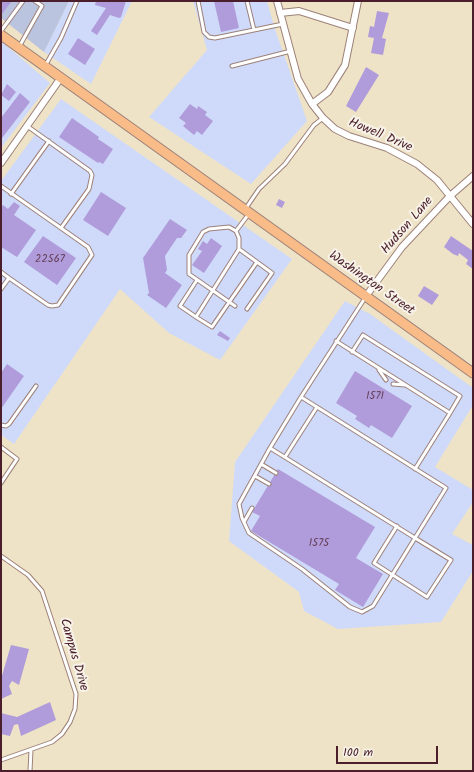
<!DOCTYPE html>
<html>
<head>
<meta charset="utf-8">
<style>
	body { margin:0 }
	#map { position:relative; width:474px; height:772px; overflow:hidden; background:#efe3c7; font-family:Kalam,sans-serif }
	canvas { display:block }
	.frame { position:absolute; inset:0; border:2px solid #4a1f2b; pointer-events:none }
	.scale { position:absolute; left:336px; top:746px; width:102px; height:18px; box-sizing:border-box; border:2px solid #4a1f2b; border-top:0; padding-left:5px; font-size:12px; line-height:14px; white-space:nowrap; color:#4a1f2b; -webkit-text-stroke:3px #f7f3e8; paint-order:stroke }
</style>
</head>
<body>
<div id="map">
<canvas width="474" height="772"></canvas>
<div class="frame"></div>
<div class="scale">100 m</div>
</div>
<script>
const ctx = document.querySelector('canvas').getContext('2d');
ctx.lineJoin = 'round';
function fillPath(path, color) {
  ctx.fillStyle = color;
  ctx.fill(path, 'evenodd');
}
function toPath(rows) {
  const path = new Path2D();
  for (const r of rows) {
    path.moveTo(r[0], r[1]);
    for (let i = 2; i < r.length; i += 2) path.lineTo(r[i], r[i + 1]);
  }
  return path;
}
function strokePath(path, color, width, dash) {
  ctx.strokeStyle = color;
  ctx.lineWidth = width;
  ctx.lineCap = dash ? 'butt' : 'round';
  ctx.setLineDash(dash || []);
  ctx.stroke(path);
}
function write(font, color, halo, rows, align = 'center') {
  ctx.font = font + ' Kalam,sans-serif';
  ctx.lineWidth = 4;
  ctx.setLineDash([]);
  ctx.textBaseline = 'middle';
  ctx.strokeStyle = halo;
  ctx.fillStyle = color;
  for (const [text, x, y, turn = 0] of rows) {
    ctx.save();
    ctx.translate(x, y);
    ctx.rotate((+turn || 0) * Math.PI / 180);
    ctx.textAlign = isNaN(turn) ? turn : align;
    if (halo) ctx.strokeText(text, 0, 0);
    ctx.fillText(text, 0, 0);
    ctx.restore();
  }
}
const built = toPath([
	[69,1,132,1,91,84,44,52],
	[193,1,267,1,275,29,307,121,251,184,149,117,207,50],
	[1,41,50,83,1,148],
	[61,99,292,259,220,360,169,333,120,289,14,444,1,435,1,181],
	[345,301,370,314,473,388,473,405,435,467,473,490,473,502,452,534,473,545,473,571,441,622,338,629,304,611,299,592,229,541,235,462]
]);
const industrial = toPath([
	[1,1,69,1,44,52,1,18]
]);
const building = toPath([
	[1,1,12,1,2,14,1,13],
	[96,1,126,1,121,17,119,18,110,15,97,35,91,31,106,8,95,5],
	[214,1,233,1,239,28,221,32],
	[377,11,389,13,382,38,386,39,383,55,371,53,374,38,368,37,370,26,374,27],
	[78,38,95,49,85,65,68,54],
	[366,67,379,75,356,112,346,106],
	[7,84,16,92,9,101,1,95],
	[20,93,30,102,2,138,1,118],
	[190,104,197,109,198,106,207,112,205,115,213,121,202,135,197,131,194,135,183,126,186,123,179,118],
	[72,118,99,137,98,139,113,149,103,164,99,162,98,163,59,137],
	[101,192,126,208,108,236,83,220],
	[279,199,285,202,282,208,276,205],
	[14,202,20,206,14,215,36,230,17,257,1,247,1,208,3,205,8,209],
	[170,219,187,230,181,238,177,238,165,256,167,270,165,273,182,285,166,308,147,295,149,293,143,258],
	[43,236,76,258,57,285,24,262],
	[451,236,473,251,473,269,466,264,468,260,459,253,458,256,453,254,444,247],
	[211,238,222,246,204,273,192,265,202,251,198,249,203,241,207,244],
	[424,286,439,295,432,305,418,296],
	[220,331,230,338,228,341,217,335],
	[7,364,24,376,1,409,1,373],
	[355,371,412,406,392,438,371,425,369,428,355,419,357,416,336,403],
	[278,469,375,527,356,558,383,574,363,607,335,590,339,584,251,531,260,516,252,512],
	[11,645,29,649,19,685,12,681,9,686,12,694,1,699,1,679],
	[50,702,56,720,21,736,18,724,14,725,10,736,1,734,1,713,17,717]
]);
const service = toPath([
	[198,1,204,32,209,37,215,38,283,24],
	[247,1,254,30],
	[1,31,23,1],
	[19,47,42,6,35,1],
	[45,66,61,38,77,1],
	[232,66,291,51],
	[27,126,90,171,92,175,89,189,61,228],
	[1,186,88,247,92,255,58,305,52,306,48,305,9,278],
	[11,194,49,141],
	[246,208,259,189,285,164,314,125,323,118],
	[239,249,272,273,247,309],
	[1,272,9,278,1,289],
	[197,280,180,306,196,317,239,249,239,238,236,231],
	[235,306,189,274,189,255,203,232,209,229,229,227,236,231,248,215],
	[196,317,212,327,257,262],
	[336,341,450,413,415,469],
	[352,352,363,335,460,396,450,413],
	[379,370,386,380],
	[393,384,405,385],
	[301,397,446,488,415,538,451,560,427,597,374,563,397,526],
	[1,425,6,426,9,424,36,386],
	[1,447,17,459,1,483],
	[270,448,415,538,373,606,362,612,350,607,302,569,249,533,242,518,239,504,270,448,301,397,365,298],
	[285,457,317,407],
	[261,464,276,473],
	[255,476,269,484],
	[244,522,252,508],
	[1,556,28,575,42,591,76,694,75,709,70,722,62,734,52,742,1,760],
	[30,771,31,750]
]);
const minor = toPath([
	[277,1,298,79,312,104,323,118,335,129,349,136,387,148,417,164,437,180,473,224],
	[280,13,299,11,353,28],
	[312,104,328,92,345,65,358,1],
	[1,163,60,79],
	[366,296,402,247,450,196,473,176]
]);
const primary = toPath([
	[1,35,473,373]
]);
const numberNames = [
	["22567",50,260],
	["1571",375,397],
	["1575",319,544]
];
const streetNames = [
	["Howell Drive",380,136,23],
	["Hudson Lane",408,226,-49],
	["Washington Street",371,284,35],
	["Campus Drive",73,655,74]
];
fillPath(built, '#cfdafa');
fillPath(industrial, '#bac4de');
fillPath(building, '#b09cda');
strokePath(service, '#9c8179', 5);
strokePath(minor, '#9c8179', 8);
strokePath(primary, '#9c8179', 11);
strokePath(service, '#fff', 3);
strokePath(minor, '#fff', 6);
strokePath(primary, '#f9bc89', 9);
write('11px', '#643e57', null, numberNames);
write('13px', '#4a1f2b', '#f7f3e8', streetNames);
</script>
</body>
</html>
